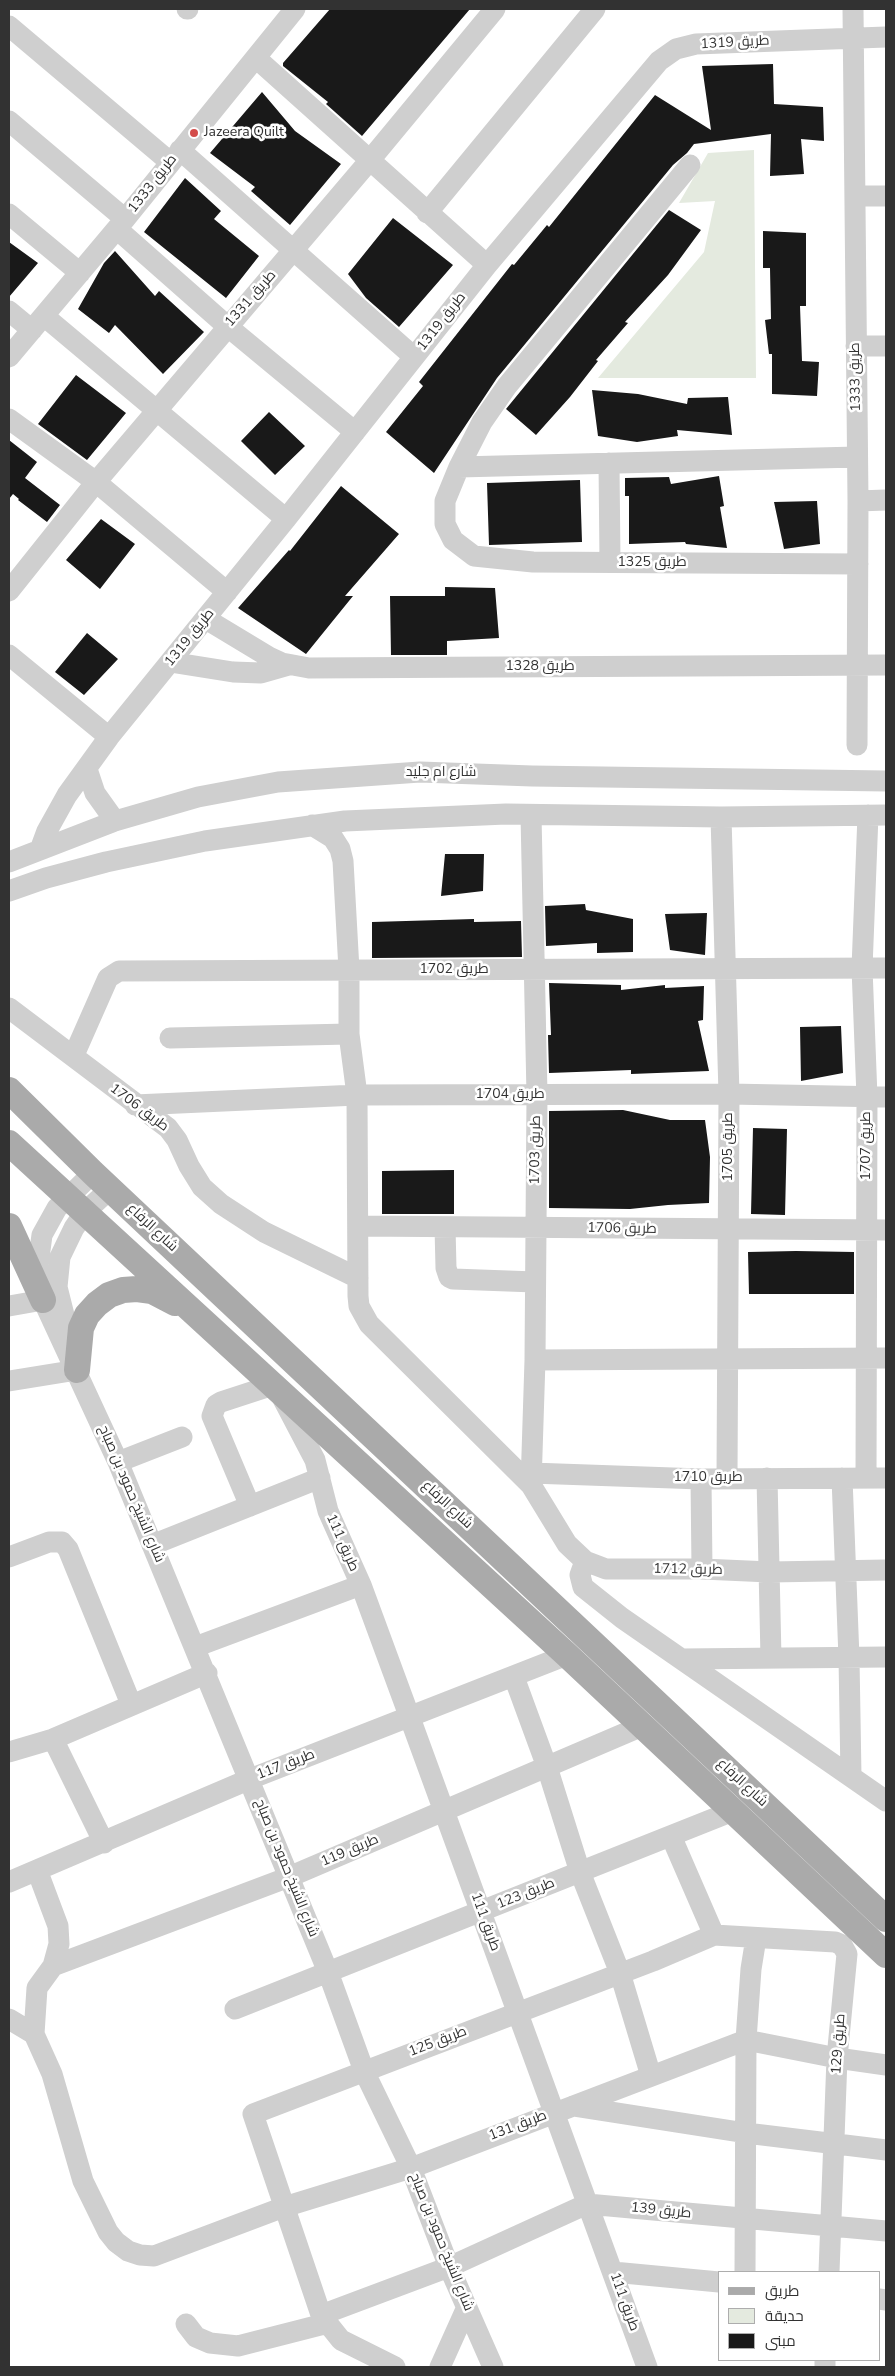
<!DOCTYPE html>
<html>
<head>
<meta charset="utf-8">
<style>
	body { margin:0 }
	#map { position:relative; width:895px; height:2376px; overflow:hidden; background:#fff; font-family:"Nunito Sans",Cairo,sans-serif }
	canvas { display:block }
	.frame { position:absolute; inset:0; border:10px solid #323232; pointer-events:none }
	.legend { position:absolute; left:718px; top:2271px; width:162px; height:90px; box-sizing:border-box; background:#fff; border:1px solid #adadad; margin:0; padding:6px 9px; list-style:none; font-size:15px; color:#323232 }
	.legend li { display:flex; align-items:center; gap:10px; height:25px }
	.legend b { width:25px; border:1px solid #adadad }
</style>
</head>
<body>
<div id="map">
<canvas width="895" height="2376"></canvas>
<div class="frame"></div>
<ul class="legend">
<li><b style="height:6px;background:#aaa"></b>طريق</li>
<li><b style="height:14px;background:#e4eadf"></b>حديقة</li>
<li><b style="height:14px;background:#191919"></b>مبنى</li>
</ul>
</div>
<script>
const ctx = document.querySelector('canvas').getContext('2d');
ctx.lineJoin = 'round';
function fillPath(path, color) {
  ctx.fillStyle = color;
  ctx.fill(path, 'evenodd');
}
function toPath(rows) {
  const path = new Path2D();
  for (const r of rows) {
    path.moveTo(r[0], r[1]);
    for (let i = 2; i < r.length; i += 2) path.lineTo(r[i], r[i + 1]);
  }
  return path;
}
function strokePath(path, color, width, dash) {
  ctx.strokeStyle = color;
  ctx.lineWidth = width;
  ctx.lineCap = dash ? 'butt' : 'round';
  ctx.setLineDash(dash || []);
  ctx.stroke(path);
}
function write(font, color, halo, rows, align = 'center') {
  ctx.font = font + ' "Nunito Sans",Cairo,sans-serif';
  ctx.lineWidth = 5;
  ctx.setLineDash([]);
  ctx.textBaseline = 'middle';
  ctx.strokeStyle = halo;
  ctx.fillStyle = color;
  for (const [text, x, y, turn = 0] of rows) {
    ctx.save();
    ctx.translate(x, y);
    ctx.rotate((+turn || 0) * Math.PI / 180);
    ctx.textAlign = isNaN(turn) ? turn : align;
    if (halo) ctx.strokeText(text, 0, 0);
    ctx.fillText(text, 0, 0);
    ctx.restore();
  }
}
const green = toPath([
	[754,150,756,378,598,378,704,252,715,201,679,203,708,153]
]);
const building = toPath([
	[330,9,470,9,362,136,326,104,328,102,283,66,283,63],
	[773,64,774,104,823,107,824,141,801,139,804,174,770,176,771,134,694,144,687,153,673,165,497,378,434,473,386,432,423,386,419,382,512,264,514,265,547,225,549,227,655,95,711,130,702,66],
	[262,92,295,131,341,164,290,225,251,191,255,187,210,153],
	[185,178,221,211,214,219,259,256,226,298,144,232],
	[669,210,701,230,668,275,625,322,628,323,596,360,598,361,570,397,536,435,506,409],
	[393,218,453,265,399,327,366,298,348,274],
	[763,231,806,233,806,306,800,306,802,361,819,362,817,396,772,394,772,354,769,354,765,320,771,319,770,268,763,268],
	[9,242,38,263,9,297],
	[115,251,155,296,159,291,204,332,163,374,115,325,109,333,78,309,104,263],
	[76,375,126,413,87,460,38,424],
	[592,390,638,394,687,404,688,398,728,397,732,435,677,430,678,436,637,442,598,436],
	[269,412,305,446,275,475,241,441],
	[9,440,37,462,25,478,60,505,47,522,18,500,19,499,13,494,9,499],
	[719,476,724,506,720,507,727,548,686,544,685,542,629,544,629,496,625,496,625,478,669,477,671,484],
	[580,480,582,542,489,545,487,483],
	[341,486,399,534,345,596,353,596,306,654,238,608,289,550,290,551],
	[817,501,820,544,784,549,774,502],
	[101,519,135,544,100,589,66,560],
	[445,587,495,588,499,638,447,641,447,655,391,655,390,596,445,596],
	[87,633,118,659,84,695,55,672],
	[445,854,484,854,483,891,441,896],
	[585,904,586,910,633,919,633,952,597,953,597,943,546,946,545,906],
	[707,913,705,955,670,950,665,914],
	[474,919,474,922,521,921,522,957,372,958,372,922],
	[549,983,621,985,621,990,665,985,665,988,704,986,703,1020,698,1021,709,1071,631,1074,631,1070,549,1073,548,1035,551,1035],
	[841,1026,843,1073,801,1081,800,1027],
	[623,1110,670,1120,705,1120,710,1157,709,1203,668,1205,630,1209,549,1208,549,1111],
	[753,1128,787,1129,785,1215,751,1214],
	[454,1170,454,1214,382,1214,382,1171],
	[796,1251,854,1252,854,1294,749,1294,748,1252]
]);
const minor = toPath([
	[187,9,188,9],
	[853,9,858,501,857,745],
	[9,26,170,162],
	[256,58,487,265],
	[9,121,125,219],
	[180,150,414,357],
	[690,165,507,386,482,422,459,467,445,501,445,524,453,540,474,556,533,562,858,564],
	[856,196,886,196],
	[427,213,595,9],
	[9,214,80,273],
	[117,229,227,326,355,432],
	[9,311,32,330],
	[44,316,286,519],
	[856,346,886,346],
	[9,357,125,219,295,9],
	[9,419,96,482,227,592],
	[609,463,610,562],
	[459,467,857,457],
	[858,501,886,500],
	[9,591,96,482,370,160,495,9],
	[206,619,269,657,282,663,309,668,886,665],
	[9,655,109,737],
	[170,662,233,672,261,673,289,665],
	[87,769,95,793,115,821],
	[531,815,537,1095,535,1360,531,1485],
	[721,817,729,1094,727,1478],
	[312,825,333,838,340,849,343,861,349,970,349,1034,357,1095,358,1296,359,1306,369,1324,531,1485,567,1544,585,1561,606,1569,702,1569,770,1572,886,1570],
	[40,850,47,831,67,795,109,737,286,519,487,265,659,61,676,49,696,44,886,37],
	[9,862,115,821,198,797,278,782,420,772,532,776,886,781],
	[9,891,46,878,106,862,205,841,345,821,506,814,721,817,886,815],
	[9,1008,168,1128,177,1140,189,1166,202,1187,221,1204,264,1232,358,1278],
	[170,1038,349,1034],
	[74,1055,108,978,119,971,886,968],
	[135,1105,357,1095,729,1094,886,1097],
	[93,1173,57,1208,42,1235,38,1265,43,1300,118,1462,328,1972,364,2071,411,2168,449,2267,493,2367],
	[359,1226,886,1230],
	[445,1227,446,1268,449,1277,453,1279,535,1282],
	[9,1306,43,1300],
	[68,1331,57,1287,60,1257,74,1228,85,1212,110,1189],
	[535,1360,886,1358],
	[9,1381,77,1370],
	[283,1399,315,1460,328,1511,361,1585,410,1718,647,2367],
	[118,1462,182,1437],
	[531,1473,701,1479,886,1478],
	[767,1478,771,1658],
	[842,1478,849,1658,851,1776],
	[866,1478,867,1097,862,968,868,815],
	[701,1479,702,1569],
	[250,1506,212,1416,216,1405,221,1402,273,1385],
	[152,1545,320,1478],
	[9,1557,49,1542,62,1542,68,1549,131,1704],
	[585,1561,580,1575,583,1587,622,1618,886,1801],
	[195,1647,361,1585],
	[682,1659,886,1657],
	[514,1677,547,1767,580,1872,620,1973,651,2076],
	[53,1739,104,1843],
	[9,1752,53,1739,207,1673],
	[671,1836,714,1935],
	[37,1870,58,1926,59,1944,53,1966,37,1988,34,2034,52,2074,83,2181,108,2232,116,2242,128,2251,140,2255,154,2256,284,2207,411,2168,746,2040,837,2058,886,2065],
	[9,1882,250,1779,567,1655],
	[53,1966,289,1877,642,1726],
	[235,2009,733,1811],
	[9,2019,34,2034],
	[573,2106,746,2133,886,2150],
	[613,2272,719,2282],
	[745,2272,746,2040,751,1969,756,1938],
	[879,2299,886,2300],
	[321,2315,253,2114,653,1961,714,1935,835,1942,842,1945,847,1954,837,2058,829,2272],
	[186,2324,196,2337,210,2343,238,2346,328,2323],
	[395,2367,341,2340,321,2315,449,2267,587,2204,886,2231],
	[440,2367,467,2307],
	[825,2367,825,2360]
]);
const major = toPath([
	[9,1090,93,1173,886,1919],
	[9,1143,567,1655,886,1955],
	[9,1226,43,1300],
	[77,1370,81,1328,87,1315,97,1304,109,1295,123,1290,137,1289,152,1291,175,1303]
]);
const markers = [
	[194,133,5,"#d34c4a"]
];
const streetNames = [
	["طريق 1319",735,43,-3],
	["طريق 1333",153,184,-52],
	["طريق 1331",251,299,-49],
	["طريق 1319",442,322,-52],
	["طريق 1333",856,377,-91],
	["طريق 1325",652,563],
	["طريق 1319",190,638,-51],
	["طريق 1328",540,667],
	["شارع ام جليد",441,773],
	["طريق 1702",454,970],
	["طريق 1704",510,1095],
	["طريق 1706",139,1108,37],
	["طريق 1707",867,1146,-90],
	["طريق 1705",729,1147,-90],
	["طريق 1703",536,1150,-89],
	["شارع الرفاع",152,1228,43],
	["طريق 1706",622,1229,1],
	["طريق 1710",708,1478],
	["شارع الشيخ حمود بن صباح",131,1494,67],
	["شارع الرفاع",447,1505,43],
	["طريق 111",342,1543,66],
	["طريق 1712",688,1570,1],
	["طريق 117",286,1765,-21],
	["شارع الرفاع",742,1783,43],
	["طريق 119",350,1851,-23],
	["شارع الشيخ حمود بن صباح",286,1868,68],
	["طريق 123",526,1894,-22],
	["طريق 111",485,1922,70],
	["طريق 125",438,2042,-21],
	["طريق 129",839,2044,-86],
	["طريق 131",518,2126,-21],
	["طريق 139",661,2211,6],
	["شارع الشيخ حمود بن صباح",441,2242,68],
	["طريق 111",624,2302,70]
];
const poiNames = [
	["Jazeera Quilt",204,133]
];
fillPath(green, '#e4eadf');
fillPath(building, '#191919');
strokePath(minor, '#cfcfcf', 21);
strokePath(major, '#aaa', 26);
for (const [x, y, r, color] of markers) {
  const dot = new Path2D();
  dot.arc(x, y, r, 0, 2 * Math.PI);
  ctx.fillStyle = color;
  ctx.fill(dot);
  strokePath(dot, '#fff', 2);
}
write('14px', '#323232', '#fff', streetNames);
write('14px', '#323232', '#fff', poiNames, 'left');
</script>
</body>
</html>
